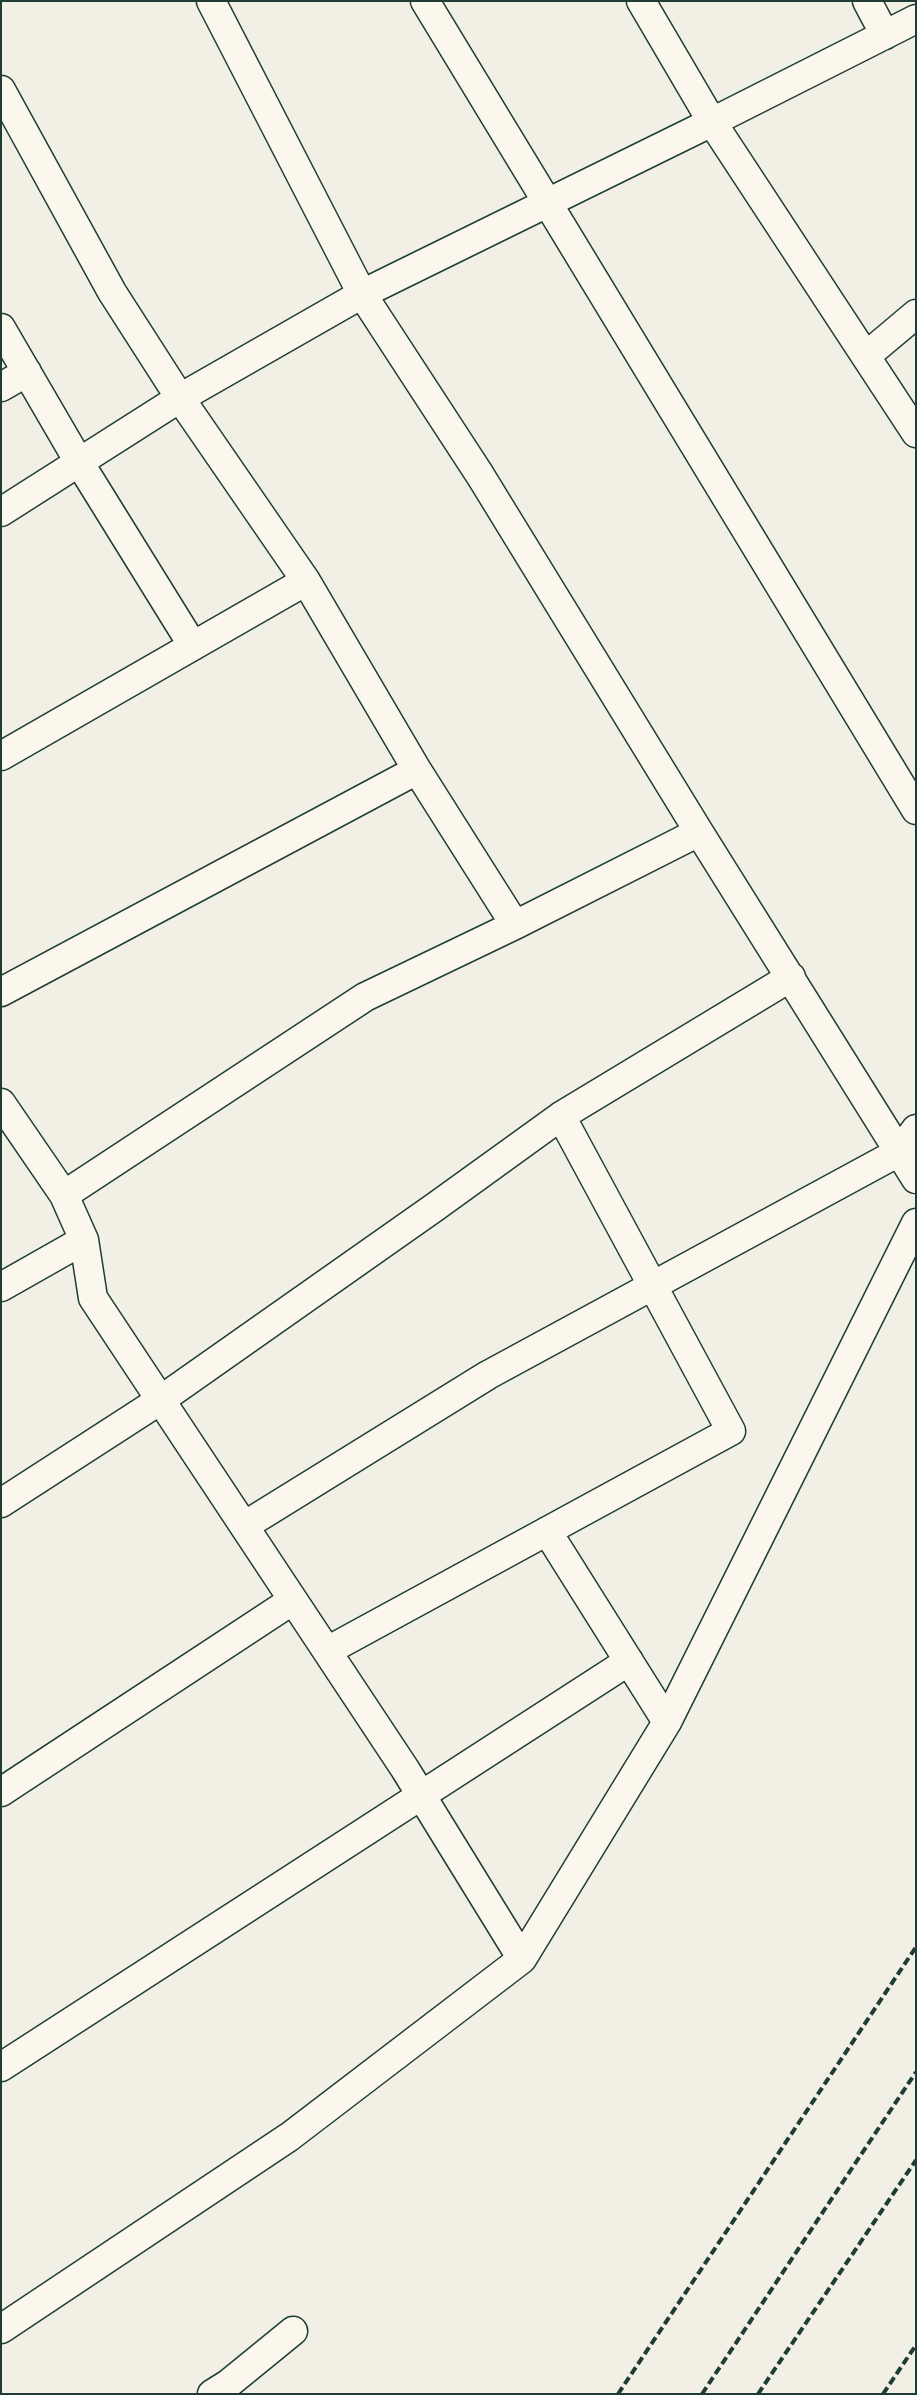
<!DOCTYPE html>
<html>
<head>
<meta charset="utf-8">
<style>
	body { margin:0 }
	#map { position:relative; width:917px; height:2395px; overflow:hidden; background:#f2f0e5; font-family:Sriracha,sans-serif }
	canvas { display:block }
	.frame { position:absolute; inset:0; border:2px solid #1f3d34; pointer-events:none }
</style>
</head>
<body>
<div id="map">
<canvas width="917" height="2395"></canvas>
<div class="frame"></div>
</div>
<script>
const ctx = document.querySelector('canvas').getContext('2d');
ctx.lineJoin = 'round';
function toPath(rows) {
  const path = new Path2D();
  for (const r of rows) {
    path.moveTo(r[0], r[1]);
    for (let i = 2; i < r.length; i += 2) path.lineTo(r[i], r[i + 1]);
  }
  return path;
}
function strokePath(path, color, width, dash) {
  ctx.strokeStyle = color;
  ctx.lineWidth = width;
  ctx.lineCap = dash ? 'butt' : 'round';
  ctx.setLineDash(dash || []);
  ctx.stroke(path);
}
const minor = toPath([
	[211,1,362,294,480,475,699,832,916,1179],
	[425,1,916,810],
	[641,1,712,122,916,19],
	[867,1,885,35],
	[1,90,112,292,180,398,306,581,417,770,515,925],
	[1,328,79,462,193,646],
	[866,356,916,314],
	[1,387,27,372],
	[1,512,180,398,362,294,712,122,916,433],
	[1,756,306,581],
	[1,992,417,770],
	[1,1103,64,1195,84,1240,93,1298,405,1769,522,1959,289,2137,1,2329],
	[64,1195,365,997,515,925,699,832],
	[1,1287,84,1240],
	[1,1503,162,1399,435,1207,561,1116,791,977],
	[244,1526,488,1375,899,1152,916,1129],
	[547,1531,667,1722],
	[327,1651,731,1431,561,1116],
	[1,1792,293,1600],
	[522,1959,667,1722,916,1223],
	[1,2067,629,1661],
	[212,2394,228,2384,293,2331]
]);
const rail = toPath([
	[618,2394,916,1947],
	[702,2394,916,2072],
	[758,2394,916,2160],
	[883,2394,916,2345]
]);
strokePath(minor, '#1f3d34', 31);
strokePath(minor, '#fbf7ec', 28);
strokePath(rail, '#1f3d34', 4, [8, 4]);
</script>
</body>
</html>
